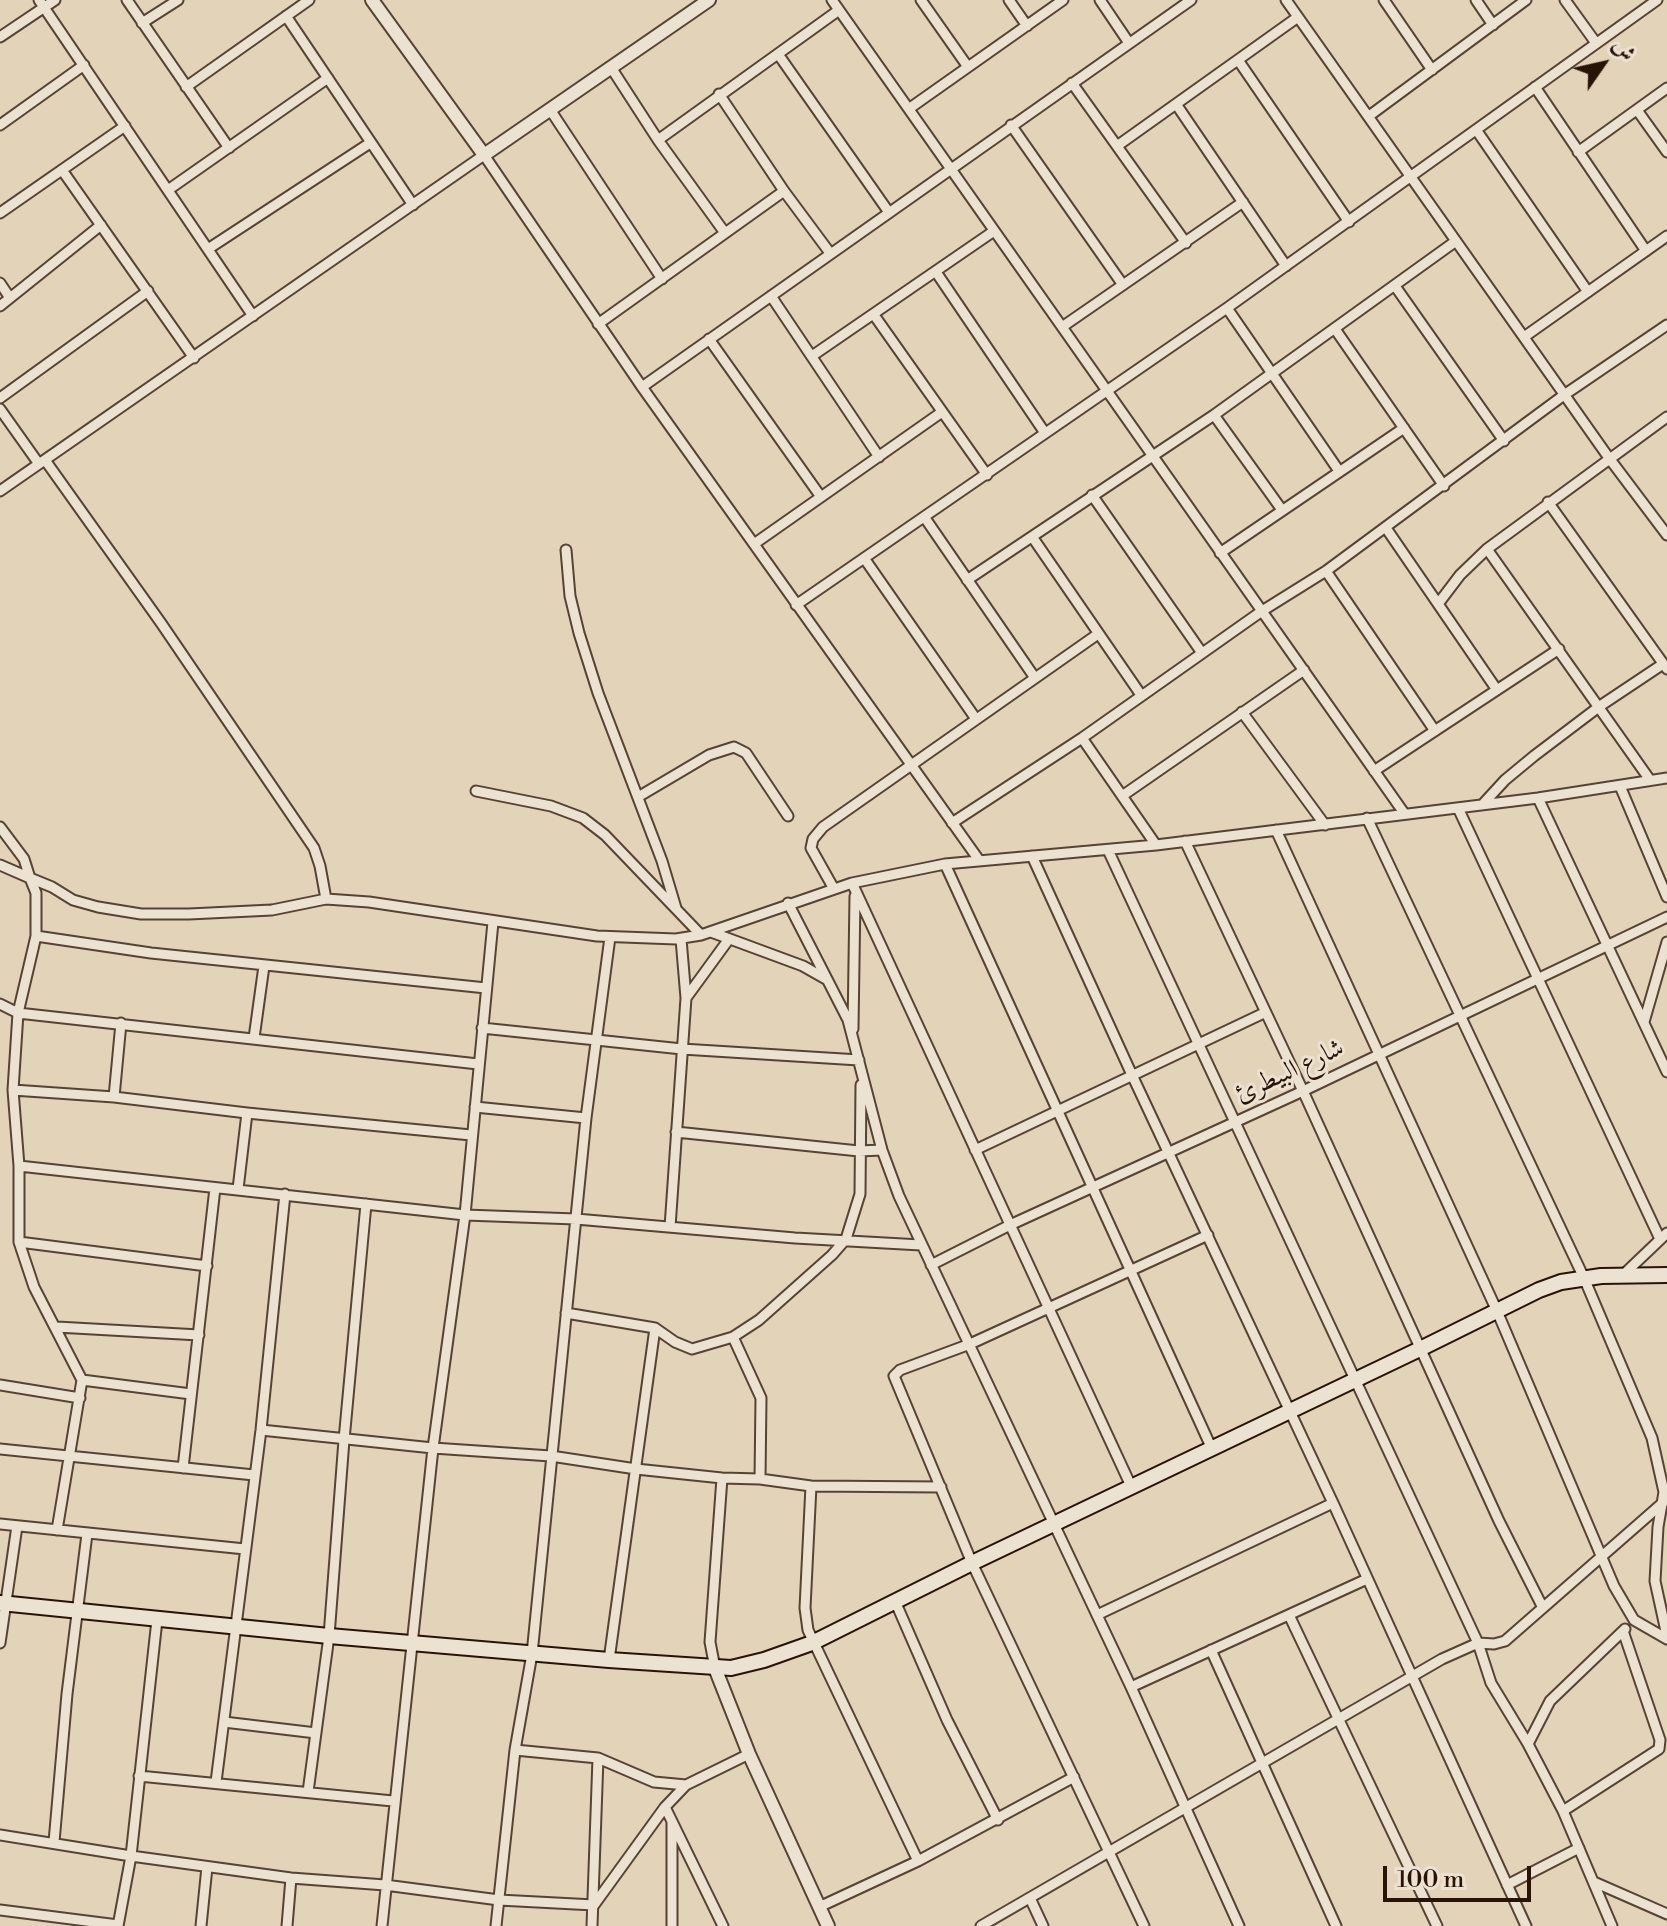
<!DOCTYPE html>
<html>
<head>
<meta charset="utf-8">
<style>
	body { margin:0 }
	#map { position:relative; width:1667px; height:1926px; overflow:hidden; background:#e2d3b9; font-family:"Libre Bodoni",Amiri,serif }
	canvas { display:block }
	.north { position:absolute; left:1563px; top:24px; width:80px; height:80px; -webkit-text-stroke:6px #ece2d2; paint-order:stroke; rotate:56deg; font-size:22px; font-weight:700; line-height:32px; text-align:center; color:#291307 }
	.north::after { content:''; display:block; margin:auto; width:28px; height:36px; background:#291307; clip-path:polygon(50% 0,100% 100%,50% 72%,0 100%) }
	.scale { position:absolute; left:1383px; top:1866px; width:148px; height:36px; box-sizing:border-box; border:4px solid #291307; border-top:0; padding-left:10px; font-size:24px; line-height:28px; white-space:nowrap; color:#291307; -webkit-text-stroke:6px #ece2d2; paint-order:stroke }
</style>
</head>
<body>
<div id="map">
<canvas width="1667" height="1926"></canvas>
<div class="north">ش</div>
<div class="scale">100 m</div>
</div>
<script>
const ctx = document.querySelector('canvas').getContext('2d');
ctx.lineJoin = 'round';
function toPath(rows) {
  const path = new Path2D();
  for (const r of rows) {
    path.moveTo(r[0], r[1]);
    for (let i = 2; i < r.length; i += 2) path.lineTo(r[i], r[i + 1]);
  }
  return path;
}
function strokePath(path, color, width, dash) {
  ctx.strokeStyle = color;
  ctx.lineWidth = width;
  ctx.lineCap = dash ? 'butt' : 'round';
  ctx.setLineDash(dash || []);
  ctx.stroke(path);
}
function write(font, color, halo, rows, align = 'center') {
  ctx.font = font + ' "Libre Bodoni",Amiri,serif';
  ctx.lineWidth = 6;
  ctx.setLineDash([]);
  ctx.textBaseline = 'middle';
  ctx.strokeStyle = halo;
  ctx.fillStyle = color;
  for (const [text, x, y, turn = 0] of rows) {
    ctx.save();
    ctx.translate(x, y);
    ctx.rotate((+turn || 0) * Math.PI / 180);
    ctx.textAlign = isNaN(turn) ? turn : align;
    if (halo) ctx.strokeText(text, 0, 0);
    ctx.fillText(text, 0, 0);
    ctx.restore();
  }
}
const minor = toPath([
	[39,0,253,316],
	[127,0,229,148],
	[832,0,1404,813],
	[921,0,968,67],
	[1009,0,1027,26],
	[1100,0,1129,43],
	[1286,0,1609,458,1667,535],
	[1384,0,1432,70],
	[1476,0,1493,25],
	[1565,0,1596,43],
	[286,16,413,205],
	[142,23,178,0],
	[0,37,55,0],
	[778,54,888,211],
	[1238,60,1349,222],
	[612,69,658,140,725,233],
	[1072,83,1186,243],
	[186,87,309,0],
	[1535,87,1646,251],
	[719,94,784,191,830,253],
	[1176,104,1286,266],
	[910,108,1063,0],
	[1637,110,1667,152],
	[551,111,662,279],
	[1369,116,1526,0],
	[0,125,84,65],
	[1011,125,1123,285],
	[1477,131,1588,292],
	[658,140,839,10],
	[1117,146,1298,17],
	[1578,152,1667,88],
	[62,170,194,358],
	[168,190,328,78],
	[0,213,125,126],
	[208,249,370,143],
	[936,272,1045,433],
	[0,283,10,298],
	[1395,286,1504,441],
	[771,296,879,457],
	[0,306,101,225],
	[1227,308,1339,471],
	[874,315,987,475],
	[598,324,784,191],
	[1062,327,1243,202],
	[1335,329,1444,486],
	[1524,337,1667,236],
	[709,339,821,497],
	[812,356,994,231],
	[642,387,1191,0],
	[0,398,148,291],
	[0,409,39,464],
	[1214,415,1282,510],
	[45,460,161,623,314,848,320,866,326,899],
	[0,491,484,155,642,387,979,860],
	[1092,495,1202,653],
	[1548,502,1667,669],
	[925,518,1035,678],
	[1386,528,1497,690],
	[1033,538,1141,695],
	[754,544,942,412],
	[1487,549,1650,780],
	[566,550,570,596,579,633,598,693,662,861,676,908],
	[1220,553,1404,428],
	[864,558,976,719],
	[1326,571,1435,731],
	[967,580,1214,415,1456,241],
	[1438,604,1460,575,1487,549,1667,417],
	[796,605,1227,308,1657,0],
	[1242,712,1325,825],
	[1082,738,1156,845],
	[1374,771,1559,649],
	[1620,786,1667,897],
	[476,791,551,806,583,818,605,835,701,935],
	[1122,796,1304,670],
	[638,797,709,755,734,747,746,753,788,816],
	[1538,798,1667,1072],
	[1483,804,1505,780,1534,756,1600,706,1663,664],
	[1458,808,1660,1239],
	[1367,818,1584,1278,1652,1438,1664,1492,1658,1527,1655,1581,1667,1636],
	[952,823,1082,738,1262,611,1326,571,1564,395,1667,325],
	[0,827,24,859,30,878,52,887,73,900,98,907,141,914,189,914,272,910,326,899,369,902,597,936,676,939,701,935,852,883,945,864,1156,845,1538,798,1667,778],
	[1276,830,1497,1311,1614,1586,1634,1620,1667,1639],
	[1185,841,1303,1091,1499,1521,1543,1608],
	[1108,850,1478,1643,1491,1683,1528,1744,1563,1811,1612,1926],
	[1032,856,1132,1075,1333,1503,1526,1926],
	[945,864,1212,1449],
	[0,865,30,878,36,893,36,936],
	[852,883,1131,1486],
	[834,889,811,848,813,839,823,827,1098,634],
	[788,903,848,1020,882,1150,899,1196,1131,1687,1239,1926],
	[711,932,803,966,826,979],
	[686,998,729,939],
	[0,1004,18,1013,478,1064],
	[1644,1022,1667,942],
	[482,1028,682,1049,859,1060],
	[853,1029,855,896],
	[254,1038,264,966],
	[13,1090,114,1097,247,1113,471,1135],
	[114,1097,121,1023],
	[475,1107,586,1118],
	[676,1132,859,1151,882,1150],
	[975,1150,1264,1013],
	[19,1166,465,1215,576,1219,795,1238,921,1245],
	[238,1189,247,1113],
	[670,1227,686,998,681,939],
	[19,1242,207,1266],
	[931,1265,1010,1225,1303,1091,1667,917],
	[1623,1275,1667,1233],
	[566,1313,655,1328,675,1342,692,1349,733,1337,759,1320,832,1255,846,1239,860,1194,861,1085],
	[57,1327,199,1335],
	[733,1337,761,1398,760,1479],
	[82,1380,191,1394],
	[0,1385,80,1398],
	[261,1430,433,1448,551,1456,636,1469,722,1478,760,1479,811,1486,941,1487],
	[0,1449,254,1475],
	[183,1468,215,1188],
	[811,1486,805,1608,808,1630,918,1861],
	[0,1524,245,1549],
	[57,1530,82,1380,34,1287,19,1242,19,1166,13,1090,18,1013,36,936,151,953,486,988],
	[895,1601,947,1720,998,1820],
	[1097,1615,1333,1503],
	[1289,1615,1437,1926],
	[0,1643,17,1526],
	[1211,1650,1336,1926],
	[609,1660,655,1328],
	[715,1668,710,1642,722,1478],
	[1131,1687,1367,1579],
	[224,1722,316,1733],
	[1528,1744,1550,1701,1625,1629],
	[515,1750,598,1758,654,1782,686,1785],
	[139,1776,393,1801],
	[216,1782,261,1430,285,1194],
	[308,1792,329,1636,344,1440,366,1204],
	[665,1807,723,1926],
	[1563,1811,1659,1749,1660,1740,1623,1631],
	[0,1835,131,1856,291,1878,385,1885,499,1900,594,1905,665,1807,686,1785,749,1754],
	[54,1842,67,1694,87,1534],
	[1594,1882,1667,1914],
	[1507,1885,1579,1848],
	[1030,1898,1043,1926],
	[819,1907,918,1861,1074,1777],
	[0,1910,118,1925],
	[118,1926,131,1856,157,1620],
	[201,1926,207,1867],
	[287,1926,291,1878],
	[382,1926,433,1448,465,1215,493,922],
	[496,1926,515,1750,532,1654,586,1118,610,937],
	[592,1926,598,1758],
	[672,1926,672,1822],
	[981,1926,1442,1659,1478,1643,1494,1644,1505,1641,1665,1501],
	[1144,1926,972,1563,894,1376,900,1370,970,1344,1208,1235]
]);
const tertiary = toPath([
	[372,0,484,155,709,0],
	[715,1668,749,1754,828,1926]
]);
const secondary = toPath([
	[0,1603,329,1636,609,1660,731,1668,764,1660,812,1643,972,1563,1422,1348,1539,1290,1561,1282,1601,1276,1667,1275]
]);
const streetNames = [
	["شارع البيطرئ",1290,1072,-25]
];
strokePath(minor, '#574334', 13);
strokePath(tertiary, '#574334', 16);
strokePath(secondary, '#291307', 18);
strokePath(minor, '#ece2d2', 9);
strokePath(tertiary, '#ece2d2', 12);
strokePath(secondary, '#ece2d2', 14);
write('26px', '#291307', '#ece2d2', streetNames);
</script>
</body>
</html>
